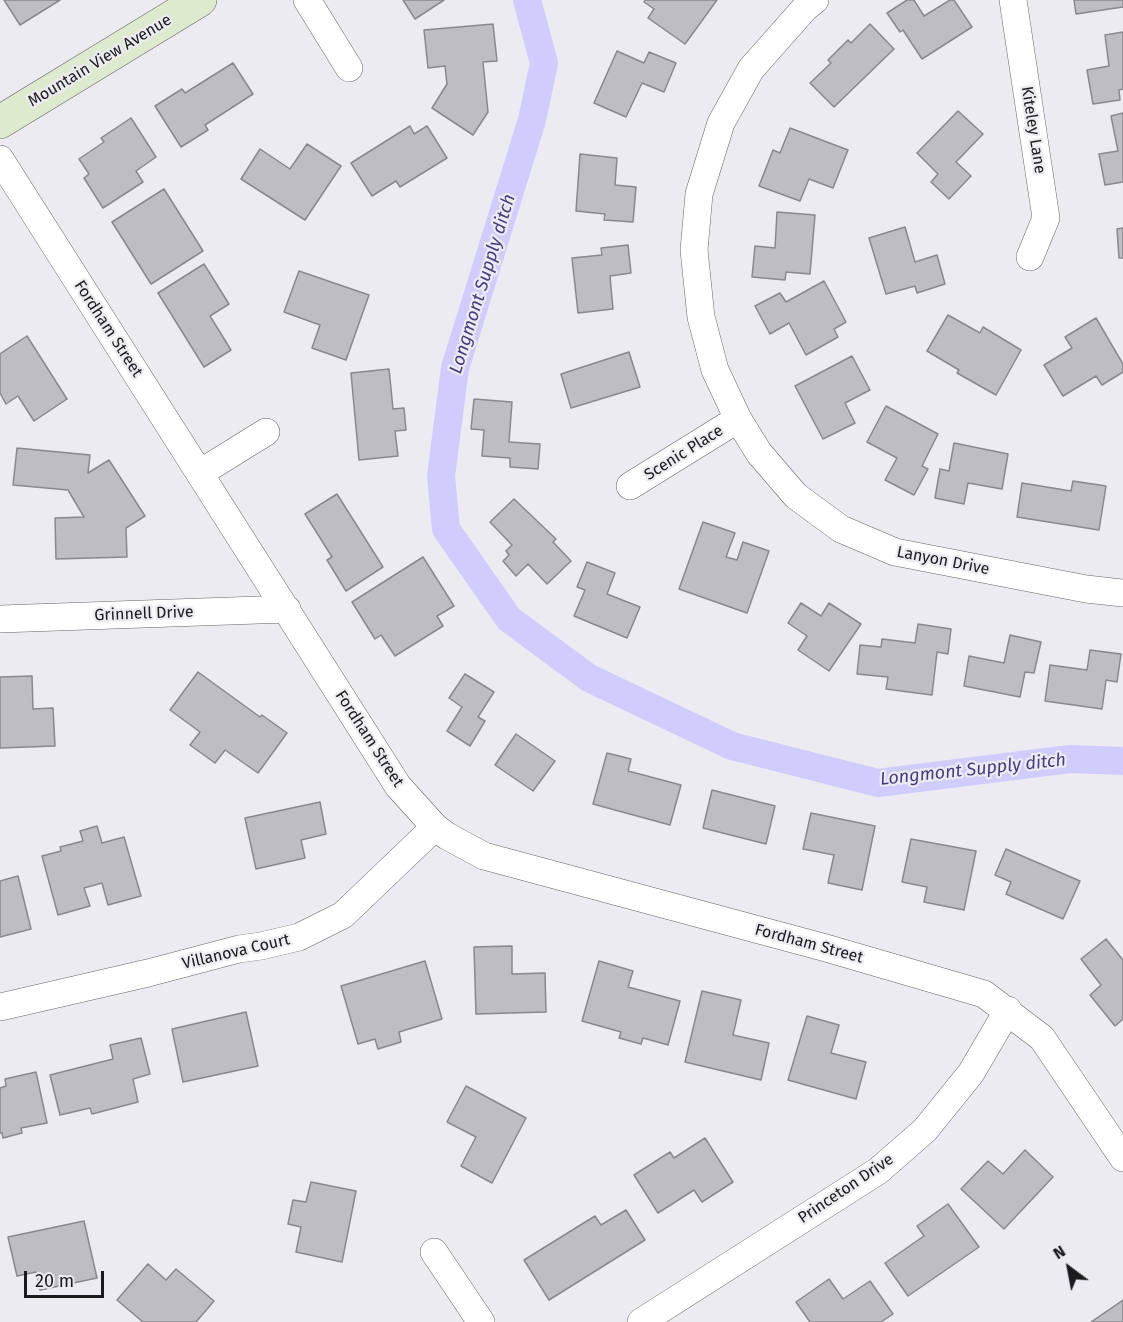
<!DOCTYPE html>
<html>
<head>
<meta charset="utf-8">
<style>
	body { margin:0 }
	#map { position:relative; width:1123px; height:1322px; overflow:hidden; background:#ebebf1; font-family:"Fira Sans",sans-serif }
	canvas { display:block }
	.north { position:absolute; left:1039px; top:1238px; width:60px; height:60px; -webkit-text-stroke:4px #ebebf1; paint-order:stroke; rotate:328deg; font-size:16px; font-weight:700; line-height:24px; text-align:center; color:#1b1b1d }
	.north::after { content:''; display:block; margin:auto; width:21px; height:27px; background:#1b1b1d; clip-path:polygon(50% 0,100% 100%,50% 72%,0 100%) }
	.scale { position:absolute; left:24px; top:1271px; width:80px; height:27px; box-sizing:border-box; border:3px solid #1b1b1d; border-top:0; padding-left:8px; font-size:18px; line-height:21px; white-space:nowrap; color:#1b1b1d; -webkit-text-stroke:4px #ebebf1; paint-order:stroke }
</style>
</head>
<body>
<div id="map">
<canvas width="1123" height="1322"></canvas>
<div class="north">N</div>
<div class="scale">20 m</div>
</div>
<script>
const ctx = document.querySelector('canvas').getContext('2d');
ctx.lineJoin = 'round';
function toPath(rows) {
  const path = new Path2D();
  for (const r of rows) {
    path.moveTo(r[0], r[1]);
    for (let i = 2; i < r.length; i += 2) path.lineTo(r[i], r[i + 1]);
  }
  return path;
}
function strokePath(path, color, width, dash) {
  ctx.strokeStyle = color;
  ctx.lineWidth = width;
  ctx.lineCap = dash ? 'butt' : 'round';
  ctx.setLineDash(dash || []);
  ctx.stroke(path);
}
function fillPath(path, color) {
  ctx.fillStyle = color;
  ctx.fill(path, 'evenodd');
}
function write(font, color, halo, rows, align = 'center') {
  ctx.font = font + ' "Fira Sans",sans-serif';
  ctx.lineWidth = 4.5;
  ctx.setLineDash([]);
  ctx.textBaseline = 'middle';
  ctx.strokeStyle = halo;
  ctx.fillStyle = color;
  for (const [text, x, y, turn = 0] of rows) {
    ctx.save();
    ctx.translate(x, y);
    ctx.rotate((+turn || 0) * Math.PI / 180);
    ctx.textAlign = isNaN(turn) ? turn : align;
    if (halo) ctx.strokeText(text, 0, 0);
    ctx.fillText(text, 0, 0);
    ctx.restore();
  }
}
const canal = toPath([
	[527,0,544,63,532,120,455,368,441,476,446,529,509,619,589,678,732,746,878,783,1070,759,1123,761]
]);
const building = toPath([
	[4,0,60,0,20,25,4,0],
	[403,0,444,0,415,19,403,0],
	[645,0,717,0,685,44,648,18,654,9,644,2,645,0],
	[907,0,914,0,924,16,950,0,954,0,972,27,922,59,903,30,900,32,887,13,907,0],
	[1074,0,1123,0,1123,7,1076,14,1074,0],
	[493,24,497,61,483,62,488,112,473,135,432,108,447,84,445,66,428,68,424,30,493,24],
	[870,24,894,49,834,107,810,83,831,63,828,60,848,40,851,43,870,24],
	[1123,32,1123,89,1119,90,1120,100,1093,104,1087,70,1109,66,1105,35,1123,32],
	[617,51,644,63,649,52,676,63,664,92,642,83,626,117,594,103,617,51],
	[233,63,253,94,205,125,208,130,181,147,155,106,182,89,185,93,233,63],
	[958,111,983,134,956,162,971,176,949,199,931,182,938,174,917,153,958,111],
	[1123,113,1123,182,1105,185,1099,154,1118,151,1111,116,1123,113],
	[131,118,156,157,136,171,143,182,103,208,84,178,89,174,79,159,104,142,101,138,131,118],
	[410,126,414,134,427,126,447,158,400,187,396,181,372,196,351,163,410,126],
	[790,128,848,150,833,188,809,179,800,201,759,186,773,150,780,153,790,128],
	[307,144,341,166,305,220,241,179,260,149,290,169,307,144],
	[580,154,617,158,615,185,636,187,633,222,604,220,605,214,576,211,580,154],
	[164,189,203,251,151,284,112,222,164,189],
	[777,212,815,215,810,274,786,272,785,280,752,277,755,246,775,248,777,212],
	[905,227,915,262,937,255,945,284,917,293,915,286,886,294,869,238,905,227],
	[1123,228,1123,258,1119,258,1117,229,1123,228],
	[628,245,631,273,610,276,613,309,578,313,572,258,602,255,601,248,628,245],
	[204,264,229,304,210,316,231,350,204,367,158,293,204,264],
	[299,271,369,295,346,360,312,348,320,325,284,312,299,271],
	[824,281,846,322,834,329,838,337,806,355,789,323,770,334,755,306,780,293,786,302,824,281],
	[948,315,980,333,983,327,1021,350,996,395,957,373,959,370,927,351,948,315],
	[1096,318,1123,364,1123,372,1102,385,1096,376,1063,396,1044,365,1072,348,1065,337,1096,318],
	[27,336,67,399,34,421,18,396,6,404,0,393,0,354,27,336],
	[629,352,640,387,571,408,561,374,629,352],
	[852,356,870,390,845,403,855,423,823,439,795,386,852,356],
	[389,369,393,409,404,408,406,430,395,431,398,456,359,460,351,373,389,369],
	[474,399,512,402,509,442,540,444,538,469,510,467,510,458,482,456,484,430,471,429,474,399],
	[886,406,938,434,922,466,928,469,914,495,885,480,897,458,867,442,886,406],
	[954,443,1008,454,1002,489,968,483,964,504,935,498,940,469,949,471,954,443],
	[17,448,90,455,88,473,109,460,145,516,126,528,127,557,56,559,55,518,84,517,68,490,13,485,17,448],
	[1073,481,1106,486,1099,530,1017,517,1022,483,1071,491,1073,481],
	[337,494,383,567,346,591,327,560,332,557,305,514,337,494],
	[514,499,556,539,553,542,571,561,547,584,528,564,516,576,503,561,509,555,506,551,512,545,490,522,514,499],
	[703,522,735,533,726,557,737,560,743,542,769,551,747,613,679,589,703,522],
	[423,557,454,606,437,616,443,626,395,656,381,635,375,639,352,602,423,557],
	[587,562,615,573,607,594,640,607,627,638,574,616,585,590,577,587,587,562],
	[801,603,821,616,829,603,861,624,829,671,798,650,807,636,788,623,801,603],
	[918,624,951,629,948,654,937,652,932,695,886,689,888,677,857,674,860,645,881,647,882,639,915,643,918,624],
	[1010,635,1041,642,1034,673,1025,672,1020,697,964,686,969,656,1004,663,1010,635],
	[1090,650,1121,654,1117,682,1106,680,1102,709,1045,701,1050,665,1087,670,1090,650],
	[198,672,260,717,262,715,287,733,258,773,225,750,215,763,190,745,200,732,170,710,198,672],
	[465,674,494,692,478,717,485,721,470,746,447,731,462,707,449,698,465,674],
	[32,676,33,709,53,708,55,746,0,748,0,677,32,676],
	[516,734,555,761,533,791,495,765,516,734],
	[607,753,631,759,628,771,681,785,670,825,593,804,607,753],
	[712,790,775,806,766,844,703,828,712,790],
	[320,802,326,834,301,840,305,858,256,869,245,818,320,802],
	[811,813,875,826,862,890,828,883,834,855,803,849,811,813],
	[97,826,102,843,124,837,141,896,108,905,102,883,84,888,90,906,58,915,42,856,61,851,60,847,83,841,80,831,97,826],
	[911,839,976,851,964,910,924,902,927,887,902,882,911,839],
	[1006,849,1080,881,1063,919,1006,894,1011,882,995,875,1006,849],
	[18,876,31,929,0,937,0,881,18,876],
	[1106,939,1123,960,1123,1019,1115,1026,1090,995,1101,985,1081,959,1106,939],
	[512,946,512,974,545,973,546,1012,476,1014,474,947,512,946],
	[425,961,442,1019,399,1032,401,1042,378,1049,375,1039,358,1044,341,986,425,961],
	[599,961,633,971,628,987,680,1001,668,1045,643,1038,641,1044,619,1038,621,1032,582,1021,599,961],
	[702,991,741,1000,733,1035,769,1043,761,1080,685,1062,702,991],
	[246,1012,258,1066,183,1082,172,1029,246,1012],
	[807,1016,839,1025,831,1053,866,1062,856,1099,788,1080,807,1016],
	[141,1038,150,1074,133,1079,138,1102,92,1114,90,1108,60,1115,50,1075,113,1059,110,1045,141,1038],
	[36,1072,47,1123,21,1128,22,1133,3,1138,2,1133,0,1133,0,1088,6,1086,5,1079,36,1072],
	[466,1086,526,1118,492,1183,461,1166,476,1137,447,1122,466,1086],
	[705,1138,733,1182,702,1202,694,1190,658,1213,634,1175,670,1152,674,1158,705,1138],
	[1025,1150,1053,1177,1004,1229,961,1189,988,1161,1003,1174,1025,1150],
	[311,1182,356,1191,342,1262,296,1252,301,1227,288,1224,293,1200,306,1202,311,1182],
	[948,1204,979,1247,908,1296,885,1263,924,1236,917,1226,948,1204],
	[626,1210,645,1240,549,1300,524,1260,595,1216,601,1225,626,1210],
	[84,1221,97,1278,40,1290,36,1272,17,1276,8,1237,84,1221],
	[148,1264,166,1280,176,1269,214,1301,196,1322,143,1322,117,1300,148,1264],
	[829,1279,843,1299,870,1281,893,1314,881,1322,810,1322,796,1302,829,1279],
	[1123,1300,1123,1322,1091,1322,1123,1300]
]);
const street = toPath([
	[307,0,349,68],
	[815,0,805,8,751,69,721,123,699,194,694,250,701,317,715,370,738,419,759,453,796,496,841,529,895,552,1086,589,1123,593],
	[1013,0,1046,218,1030,257],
	[0,159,398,786,435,827,447,836,484,856,826,948,984,994,1042,1038,1123,1158],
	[200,473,266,432],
	[630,486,738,419],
	[0,619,287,609],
	[0,1007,148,973,239,949,261,946,299,937,343,915,435,827],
	[434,1252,481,1322],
	[641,1322,878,1171,925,1130,971,1073,1008,1010]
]);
const secondary = toPath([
	[0,122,200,0]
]);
const streetNames = [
	["Mountain View Avenue",100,61,-31],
	["Kiteley Lane",1033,130,81],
	["Fordham Street",108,329,57],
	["Scenic Place",684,453,-32],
	["Lanyon Drive",943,561,11],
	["Grinnell Drive",144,614,-2],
	["Fordham Street",369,739,57],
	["Fordham Street",809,944,15],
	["Villanova Court",236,952,-13],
	["Princeton Drive",846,1189,-34]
];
const waterNames = [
	["Longmont Supply ditch",483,284,-73],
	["Longmont Supply ditch",973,770,-6]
];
strokePath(canal, '#d0cdfe', 28);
fillPath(building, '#bebdc3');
strokePath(building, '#88888d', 1.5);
strokePath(street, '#65656a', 28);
strokePath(secondary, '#65656a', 34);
strokePath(street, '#fff', 27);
strokePath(secondary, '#ddeacd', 33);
write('16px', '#1b1b1d', '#ebebf1', streetNames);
write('italic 18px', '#473a80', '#ebebf1', waterNames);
</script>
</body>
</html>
